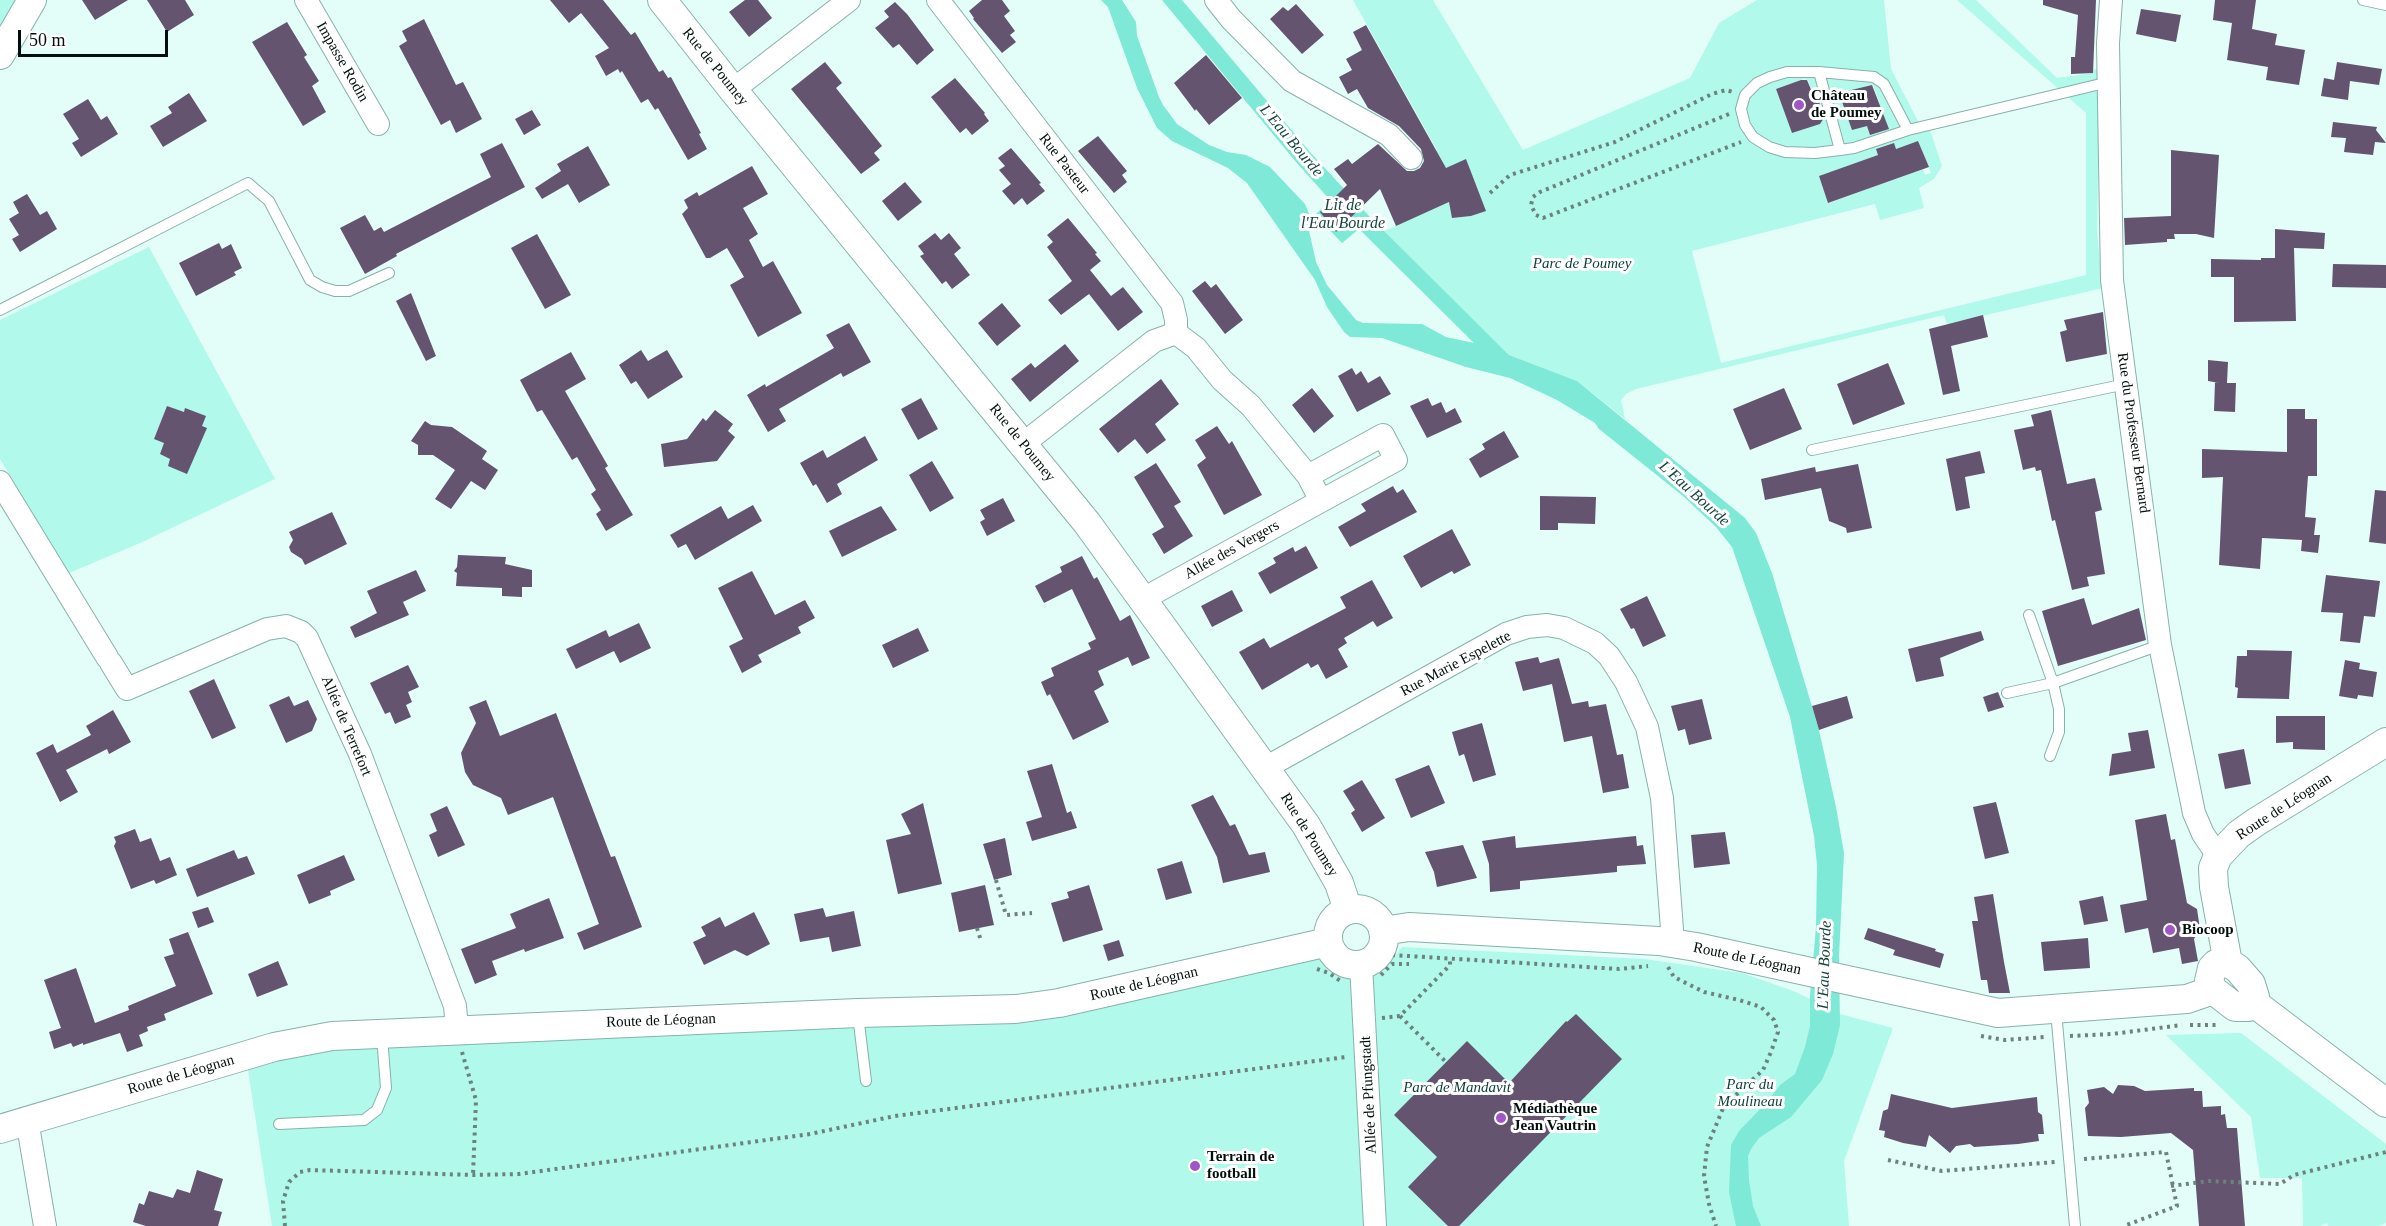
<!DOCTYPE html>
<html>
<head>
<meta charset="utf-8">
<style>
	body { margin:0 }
	#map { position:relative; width:2386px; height:1226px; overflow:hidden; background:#e3fef8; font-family:"Times New Roman",serif }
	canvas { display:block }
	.scale { position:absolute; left:18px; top:30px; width:150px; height:27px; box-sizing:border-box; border:3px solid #010f0c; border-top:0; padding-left:8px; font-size:18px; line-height:21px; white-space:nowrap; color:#010f0c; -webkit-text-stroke:4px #fff; paint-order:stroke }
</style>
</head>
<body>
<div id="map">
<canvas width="2386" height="1226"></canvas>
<div class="scale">50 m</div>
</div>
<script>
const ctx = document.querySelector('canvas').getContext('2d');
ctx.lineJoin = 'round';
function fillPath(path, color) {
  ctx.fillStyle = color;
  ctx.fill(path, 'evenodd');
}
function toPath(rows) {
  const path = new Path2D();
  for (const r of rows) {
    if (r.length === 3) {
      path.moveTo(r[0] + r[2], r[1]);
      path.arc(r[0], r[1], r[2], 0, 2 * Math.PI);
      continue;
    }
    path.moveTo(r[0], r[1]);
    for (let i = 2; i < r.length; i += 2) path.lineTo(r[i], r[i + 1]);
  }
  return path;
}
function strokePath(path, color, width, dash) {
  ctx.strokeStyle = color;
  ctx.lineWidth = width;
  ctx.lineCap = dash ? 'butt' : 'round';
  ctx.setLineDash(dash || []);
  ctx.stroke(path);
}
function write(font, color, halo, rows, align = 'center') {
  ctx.font = font + ' "Times New Roman",serif';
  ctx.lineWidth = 6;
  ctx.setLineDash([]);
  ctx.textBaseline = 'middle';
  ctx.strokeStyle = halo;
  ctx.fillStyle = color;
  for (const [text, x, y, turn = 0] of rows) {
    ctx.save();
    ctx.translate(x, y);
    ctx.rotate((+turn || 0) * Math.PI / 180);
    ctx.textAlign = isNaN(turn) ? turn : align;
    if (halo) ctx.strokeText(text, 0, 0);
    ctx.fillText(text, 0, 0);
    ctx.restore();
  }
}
const green = toPath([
	[0,0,32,0,0,55],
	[1353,0,1433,0,1523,150,1690,78,1719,23,1757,0,1884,0,1891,69,1918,121,1927,121,1942,166,1934,179,1919,188,1924,208,1880,220,1875,204,1692,251,1721,363,2086,275,2086,113,1957,0,1976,0,2057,78,2092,73,2093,70,2100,68,2097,233,2103,288,1947,324,1944,315,1636,389,1626,394,1621,400,1625,419,1577,381,1509,355,1384,231,1449,202,1453,218,1471,216,1485,211,1466,160,1436,173,1431,154,1437,150],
	[1804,79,1808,80,1822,120,1820,124,1792,133,1776,89],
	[1873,85,1887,124,1867,126,1840,93],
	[1918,141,1931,173,1925,175,1923,169,1829,203,1819,176,1829,172,1831,174,1848,166],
	[149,247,275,479,140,543,69,573,0,459,0,320],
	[1402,947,1644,959,1742,973,1796,992,1840,1014,1893,1028,1844,1161,1849,1226,272,1226,247,1064,313,1048,1053,1017,1317,957,1332,971,1345,977,1366,978,1381,972],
	[2241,1033,2386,1144,2386,1223,2378,1226,2328,1226,2327,1223,2320,1226,2303,1226,2302,1178,2260,1178,2251,1117,2166,1035]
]);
const water = toPath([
	[1101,0,1122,0,1136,22,1137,36,1159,97,1163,105,1177,124,1209,145,1227,152,1246,155,1270,167,1305,204,1310,216,1308,226,1316,262,1327,285,1356,320,1363,323,1422,324,1446,337,1474,343,1359,229,1342,243,1315,215,1330,200,1296,162,1162,0,1182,0,1310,152,1370,217,1509,355,1577,381,1745,518,1756,533,1772,573,1819,730,1836,807,1844,853,1839,957,1840,1025,1833,1054,1822,1080,1791,1117,1759,1138,1751,1149,1748,1156,1749,1180,1753,1206,1761,1226,1736,1226,1729,1192,1731,1145,1739,1131,1767,1102,1780,1085,1795,1074,1805,1047,1810,1026,1810,996,1816,927,1817,865,1814,836,1790,717,1732,547,1716,527,1683,496,1599,429,1595,423,1557,400,1510,378,1466,367,1382,338,1350,337,1344,332,1327,307,1315,280,1247,183,1228,168,1172,141,1157,128,1137,88,1108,7]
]);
const building = toPath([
	[82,0,128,0,95,20],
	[147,0,185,0,194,15,167,32],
	[550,0,603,0,631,35,635,32,659,72,663,70,668,78,671,77,701,133,699,134,707,149,688,160,658,108,655,110,648,99,641,103,622,71,620,73,618,69,606,76,595,56,609,48,581,13,569,23],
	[745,0,758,0,772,18,749,37,729,12],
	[982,0,1002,0,1010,11,1004,16,1015,31,1010,35,1016,42,1002,53,973,19,974,18,969,11],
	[2043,0,2096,0,2093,73,2071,74,2071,57,2075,57,2078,15,2043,5],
	[2215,0,2256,0,2252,29,2277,34,2275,45,2305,50,2299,85,2266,80,2268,67,2227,60,2232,23,2213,20],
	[895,2,907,14,934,50,917,65,899,44,893,48,875,28,889,17,884,11],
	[1296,4,1324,35,1302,54,1270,19,1283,7,1288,11],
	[2141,9,2181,15,2176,42,2136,34],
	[424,19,456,85,463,82,482,119,456,133,450,120,441,125,399,46,407,41,402,31],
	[287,22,307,55,304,57,319,81,312,86,326,112,303,126,252,42],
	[1366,25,1446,168,1466,159,1486,211,1471,216,1452,218,1449,202,1396,226,1380,189,1336,232,1320,212,1347,185,1334,169,1348,159,1352,164,1378,144,1407,171,1414,171,1420,168,1424,161,1421,149,1399,126,1368,108,1357,89,1348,94,1339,77,1352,70,1346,59,1362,50,1353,32],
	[1206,55,1242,98,1209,125,1196,109,1195,111,1174,83],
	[825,62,842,83,836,88,882,146,874,153,880,160,861,174,791,89],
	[2337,62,2382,69,2379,85,2350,81,2348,100,2321,96,2324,78,2334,80],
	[955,78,985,113,984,114,989,121,972,135,966,128,960,133,931,97],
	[1801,80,1807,80,1815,99,1818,98,1824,118,1820,124,1792,133,1776,89],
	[1872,85,1889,129,1870,135,1867,126,1852,130,1839,93],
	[189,93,207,121,163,147,150,126,172,113,168,107],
	[88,99,101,120,107,116,118,134,81,157,72,143,79,139,63,114],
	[532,110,541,125,524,135,515,119],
	[2333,122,2377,127,2376,130,2386,143,2375,142,2373,155,2344,152,2346,138,2331,137],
	[1098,136,1127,171,1122,175,1127,182,1114,193,1078,151],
	[1918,141,1929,167,1828,203,1819,176,1878,155,1876,149,1894,143,1896,149],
	[502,143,525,187,396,254,397,256,365,274,340,228,365,215,374,231,381,227,384,232,491,177,480,154],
	[588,146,610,185,579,203,568,184,542,199,535,188,561,171,557,164],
	[1011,148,1041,183,1039,184,1045,191,1027,205,1022,198,1014,205,1002,191,1011,184,999,170,1005,166,998,158],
	[2171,150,2219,155,2214,238,2196,234,2174,234,2175,239,2167,239,2167,242,2125,245,2124,218,2171,216],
	[752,166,768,194,743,208,758,234,749,240,763,267,773,261,802,313,758,337,730,285,744,277,727,248,710,258,706,258,682,214,688,208,684,200,697,192,699,196],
	[905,182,922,202,898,221,882,201],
	[27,194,40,215,47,211,57,229,20,252,12,239,19,235,9,219,19,213,13,202],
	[1068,218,1097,253,1095,254,1101,261,1090,270,1111,296,1123,287,1143,312,1118,331,1089,294,1061,315,1048,300,1072,281,1047,247,1053,242,1047,235],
	[2275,229,2325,233,2324,249,2294,248,2296,321,2234,322,2234,277,2211,277,2211,259,2261,260,2261,258,2275,258],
	[935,233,941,240,949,233,961,248,954,254,970,275,952,289,946,281,942,284,920,256,924,254,918,246],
	[537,234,571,295,545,309,511,248],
	[219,243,222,249,231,244,242,268,234,272,236,275,196,296,179,263],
	[2333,264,2386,265,2386,288,2332,287],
	[1205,281,1211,288,1216,284,1243,320,1225,334,1192,291],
	[411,293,436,356,426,361,396,301],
	[1002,303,1021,326,997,346,978,323],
	[2103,312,2107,354,2066,362,2060,332,2067,330,2064,320],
	[1983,315,1988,337,1951,346,1960,391,1943,395,1929,329],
	[849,323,871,362,843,377,841,373,779,409,786,421,768,432,747,395,765,384,766,387,834,348,826,335],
	[1065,344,1079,361,1030,402,1011,379,1031,363,1035,368],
	[641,350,648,361,667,350,683,377,648,399,636,381,631,384,619,365],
	[571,352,586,379,565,391,608,466,605,468,633,515,606,531,596,514,601,510,591,494,596,490,577,457,572,460,542,410,537,412,520,380],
	[2208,360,2228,362,2227,383,2236,383,2235,412,2214,411,2215,382,2219,383,2208,381],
	[1888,363,1905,404,1853,425,1837,384],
	[1352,368,1356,375,1361,371,1368,383,1380,376,1391,394,1357,412,1338,376],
	[1161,379,1179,404,1155,424,1166,440,1147,454,1135,439,1118,453,1099,429],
	[1312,388,1334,416,1314,433,1292,405],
	[1784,388,1802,429,1750,450,1733,409],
	[921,398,938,429,918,440,901,409],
	[1428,398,1432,406,1441,402,1446,413,1455,408,1462,422,1427,438,1410,406],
	[167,406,184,412,185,408,206,416,202,426,207,428,187,474,168,466,170,459,160,454,164,443,154,439],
	[2287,409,2305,409,2305,419,2317,419,2317,476,2308,476,2305,517,2316,518,2314,535,2320,535,2318,553,2301,551,2302,540,2262,538,2260,569,2219,565,2223,477,2202,478,2202,449,2287,452],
	[715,410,733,424,728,431,735,437,717,461,664,467,661,444,687,439,703,418,706,421],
	[2051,410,2067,484,2095,478,2102,510,2095,512,2105,574,2087,577,2089,586,2072,590,2055,520,2052,521,2041,470,2036,471,2035,467,2023,470,2014,430,2034,426,2031,415],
	[425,421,431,425,452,427,487,451,482,459,498,470,485,490,471,481,451,509,435,499,455,470,433,455,418,455,418,445,411,441],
	[1217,426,1229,444,1232,441,1262,495,1224,515,1197,465,1206,458,1195,440],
	[1504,431,1519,457,1480,478,1469,459,1485,449,1482,444],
	[865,436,878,460,837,484,842,494,827,503,816,484,813,486,800,463,823,450,827,458],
	[1980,451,1985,473,1965,477,1970,508,1956,511,1946,459],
	[932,461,954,498,930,512,909,475],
	[1156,463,1181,502,1174,506,1193,536,1164,554,1152,534,1164,527,1134,477],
	[1858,464,1872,528,1847,533,1846,528,1829,521,1821,488,1765,500,1761,479,1815,467,1816,472],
	[1393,486,1397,493,1403,489,1417,512,1350,547,1338,527,1366,511,1361,504],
	[2375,490,2386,491,2386,544,2369,542],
	[1540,496,1596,497,1595,524,1558,523,1558,530,1540,530],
	[1003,498,1015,521,987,536,980,522,985,519,980,510],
	[753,505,762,521,695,560,686,544,678,548,670,535,721,506,728,519],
	[881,506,897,530,842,557,829,531],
	[332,512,347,544,305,565,302,559,291,552,289,547,293,540,289,532],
	[1452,529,1471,565,1454,574,1452,571,1421,588,1403,556],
	[1306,546,1318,568,1270,594,1258,573,1276,563,1273,558,1293,547,1295,552],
	[458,555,506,557,505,564,532,570,532,587,522,587,522,597,502,596,502,588,456,586,457,573,454,571,457,567],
	[1082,556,1094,579,1097,577,1120,621,1130,615,1150,658,1132,666,1128,657,1098,671,1104,685,1094,691,1109,722,1073,740,1050,694,1047,696,1041,682,1054,676,1051,668,1091,649,1088,643,1096,639,1072,589,1044,603,1035,586,1062,572,1060,567],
	[416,570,426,591,403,602,409,615,355,638,350,627,377,613,367,591],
	[752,571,775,615,805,600,815,618,798,627,801,633,758,655,762,662,742,673,729,646,743,639,718,588],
	[2326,575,2380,581,2375,617,2364,616,2360,643,2340,641,2343,613,2321,612],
	[1372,580,1393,618,1377,627,1373,621,1344,638,1347,643,1338,649,1348,667,1326,679,1318,664,1311,668,1308,663,1262,690,1239,652,1264,638,1270,648,1346,608,1340,597],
	[1232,590,1243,611,1212,627,1201,606],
	[1647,596,1666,636,1643,647,1634,628,1631,629,1620,609],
	[2084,598,2092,625,2139,608,2146,640,2058,666,2042,611],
	[639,623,651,648,620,663,614,651,576,669,566,649,606,630,609,637],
	[918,628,929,651,893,668,882,645],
	[1981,631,1984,640,1940,658,1944,676,1916,682,1908,649],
	[2247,650,2292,651,2289,699,2237,698,2238,688,2235,687,2237,656,2247,656],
	[1538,657,1540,663,1559,658,1572,704,1588,701,1589,707,1606,704,1617,755,1623,754,1629,788,1603,793,1592,736,1564,742,1552,684,1523,691,1515,662],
	[2345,660,2360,663,2359,669,2377,672,2373,697,2358,695,2357,699,2339,696],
	[408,665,419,687,408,692,412,702,406,705,411,717,395,724,390,712,385,714,370,683],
	[214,679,236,728,212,739,189,691],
	[1998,692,2004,707,1988,712,1983,697],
	[289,696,294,706,308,700,317,719,312,731,286,743,269,705],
	[1847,696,1853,718,1819,730,1812,706],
	[1702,699,1712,739,1689,745,1685,729,1678,731,1671,706],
	[486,700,500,736,556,713,611,857,615,856,642,927,584,950,577,933,599,924,553,797,508,815,501,798,473,785,465,772,461,753,476,723,469,707],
	[113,710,131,742,109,754,107,749,66,770,78,792,60,802,36,753,53,744,57,753,91,735,86,726],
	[2276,716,2325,716,2325,750,2293,749,2293,742,2276,743],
	[1482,723,1496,775,1473,782,1464,754,1459,756,1452,732],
	[2148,730,2155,768,2109,776,2112,754,2131,751,2128,733],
	[2244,749,2251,784,2225,789,2218,754],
	[1052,764,1067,813,1071,811,1077,828,1032,841,1026,822,1042,817,1027,771],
	[1429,765,1445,803,1411,818,1395,779],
	[1362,780,1385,818,1362,832,1351,813,1355,810,1343,791],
	[1213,795,1230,826,1235,824,1249,855,1265,852,1270,872,1223,883,1217,857,1191,805],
	[1996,802,2009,853,1985,859,1973,807],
	[923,803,942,884,898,894,886,840,911,834,901,814],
	[447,806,465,845,438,857,429,835,437,831,430,814],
	[2166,814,2171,840,2175,839,2187,903,2197,909,2200,929,2194,939,2198,961,2182,964,2179,948,2153,953,2148,928,2125,933,2120,905,2147,900,2135,820],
	[135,829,140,842,151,838,160,861,170,857,177,875,156,884,154,880,131,889,114,846,116,842,114,837],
	[1725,832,1730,864,1694,868,1691,835],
	[1515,836,1516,848,1636,836,1637,846,1643,845,1646,864,1617,866,1617,872,1520,881,1520,889,1490,892,1489,864,1482,841],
	[1005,838,1012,875,994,880,983,844],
	[1463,845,1477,878,1437,887,1434,872,1425,852],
	[234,850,238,859,247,856,255,874,197,897,186,869],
	[344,855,355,880,330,891,331,895,309,904,297,875],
	[1182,861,1192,893,1166,900,1157,869],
	[985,885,994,925,959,932,951,893],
	[1089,885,1103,930,1063,942,1051,903,1069,898,1067,892],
	[1993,894,2004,962,2010,993,1989,993,1987,980,1981,980,1972,921,1978,921,1974,897],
	[2103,896,2108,921,2084,925,2079,901],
	[549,898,564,938,525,952,524,949,492,961,497,975,475,984,461,949,516,928,510,914],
	[208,907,214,922,198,928,192,912],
	[823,908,826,917,854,911,861,946,832,952,829,937,800,942,794,914],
	[754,912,770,944,747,956,735,950,704,965,693,942,706,936,701,927,720,917,725,927],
	[1868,928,1936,949,1935,951,1944,954,1940,968,1893,955,1895,950,1864,939],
	[188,932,213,994,164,1014,166,1020,147,1027,148,1031,139,1035,143,1046,127,1052,120,1033,83,1045,83,1043,73,1047,71,1043,54,1049,49,1032,61,1028,44,980,76,968,95,1023,129,1010,128,1006,176,986,164,957,174,954,169,939],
	[2088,938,2090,968,2044,971,2041,942],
	[1119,940,1124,956,1108,961,1103,945],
	[278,961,288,985,257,997,248,974],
	[1576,1014,1622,1059,1459,1226,1448,1226,1408,1187,1437,1157,1394,1115,1467,1041,1509,1083,1566,1021,1567,1022],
	[2118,1085,2134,1086,2145,1091,2194,1088,2194,1091,2202,1091,2203,1107,2221,1106,2221,1115,2225,1114,2227,1128,2237,1128,2245,1226,2199,1226,2193,1150,2171,1133,2121,1137,2088,1136,2085,1108,2089,1103,2087,1090,2104,1087,2113,1094],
	[1891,1094,1952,1108,2037,1097,2038,1112,2042,1115,2044,1134,2038,1134,2039,1141,2018,1144,1974,1147,1970,1144,1956,1146,1950,1153,1929,1135,1926,1147,1903,1143,1884,1137,1885,1131,1879,1130,1883,1111,1888,1109],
	[197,1170,223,1179,214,1210,222,1212,218,1226,146,1226,133,1222,139,1203,144,1205,149,1191,173,1198,177,1189,190,1193]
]);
const path = toPath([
	[1729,114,1540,192,1533,197,1531,205,1536,215,1543,218,1741,142],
	[1490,193,1510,175,1615,142,1712,94,1726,90,1733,92],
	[996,880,1006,915,1032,913],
	[977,928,981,941],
	[1392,955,1619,969,1648,966],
	[1668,967,1674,977,1704,992,1739,1000,1761,1007,1774,1020,1778,1032,1771,1052,1763,1070,1724,1106,1707,1147,1704,1176,1709,1204,1716,1226],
	[1317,969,1329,973,1342,982],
	[1381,975,1392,964,1409,964],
	[1400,1016,1446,1062],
	[1382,1018,1400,1016,1450,965,1450,959],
	[2190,1025,2218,1025],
	[1981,1036,2005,1040,2045,1037],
	[2070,1036,2112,1034,2182,1025],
	[462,1052,476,1100,473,1175],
	[2084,1159,2166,1152,2177,1206,2124,1226],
	[1888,1160,1942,1171,2055,1162],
	[2171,1186,2209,1181,2280,1184,2294,1175,2386,1152],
	[285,1226,283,1201,289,1182,300,1172,310,1170,473,1175,519,1174,810,1134,895,1116,1346,1057]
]);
const service = toPath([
	[2363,0,2386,5],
	[1819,72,1787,72,1770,77,1757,83,1745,95,1741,109,1745,125,1753,137,1769,147,1785,152,1815,153,1840,150],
	[1908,130,1884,84,1874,77,1819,72,1840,150,1854,148,1908,130,2109,82],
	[0,310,248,183,269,201,310,280,322,287,335,291,349,291,389,273],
	[1812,450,2126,384],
	[2029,615,2053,683,2059,709,2059,732,2050,756],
	[2007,693,2053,683,2160,645],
	[2056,1011,2075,1226],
	[858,1015,866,1081],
	[279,1124,364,1120,377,1110,386,1088,382,1036]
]);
const minor = toPath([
	[306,0,378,124],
	[938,0,1172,303,1176,320,1176,333],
	[1216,0,1231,19,1292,81,1389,135,1411,158],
	[2111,0,2108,43,2112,280,2160,645,2194,813,2203,834,2218,856],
	[733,90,849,0],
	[1023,444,1154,341,1176,333,1196,348,1222,380,1251,406,1308,476],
	[0,482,107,657],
	[1143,599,1321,501,1308,476,1383,435,1396,460,1321,501],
	[111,663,127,689,267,629,286,626,301,632,307,638,360,754,455,1006,457,1029],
	[1265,768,1506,634,1527,627,1547,625,1564,628,1595,643,1609,656,1626,682,1647,727,1662,798,1672,929,1670,943],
	[1361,964,1375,1226],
	[27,1120,45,1226]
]);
const tertiary = toPath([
	[662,0,733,90,1087,523,1306,825,1339,883,1348,910],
	[0,55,32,0],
	[1356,937,28],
	[1383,931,1409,927,1659,941,1696,947,1998,1013,2187,999,2213,990],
	[2228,963,2214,887,2213,868,2218,856,2239,834,2256,822,2386,742],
	[2228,963,2237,968,2251,984,2255,997,2254,1003,2249,1007,2235,1007,2213,990,2209,981,2212,968,2216,964,2228,963],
	[2254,1003,2386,1103],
	[0,1129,274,1047,332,1036,858,1013,1016,1009,1059,1003,1328,942]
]);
const markers = [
	[1799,105,6,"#a056c9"],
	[2170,930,6,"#a056c9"],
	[1501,1118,6,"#a056c9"],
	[1195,1166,6,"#a056c9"]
];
const streetNames = [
	["Impasse Rodin",342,62,60],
	["Rue de Poumey",715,67,51],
	["Rue Pasteur",1064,164,52],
	["Rue du Professeur Bernard",2133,433,82],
	["Rue de Poumey",1022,443,51],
	["Allée des Vergers",1232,550,-29],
	["Rue Marie Espelette",1456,664,-28],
	["Allée de Terrefort",346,726,67],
	["Route de Léognan",2284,807,-33],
	["Rue de Poumey",1309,835,58],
	["Route de Léognan",1747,959,12],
	["Route de Léognan",1144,984,-13],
	["Route de Léognan",661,1021,-2],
	["Route de Léognan",181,1075,-16],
	["Allée de Pfungstadt",1369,1095,-93]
];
const poiNames = [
	["Château",1811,96],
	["de Poumey",1811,113],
	["Biocoop",2182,930],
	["Médiathèque",1513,1109],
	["Jean Vautrin",1513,1126],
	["Terrain de",1207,1157],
	["football",1207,1174]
];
const parkNames = [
	["Parc de Poumey",1582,264],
	["Parc du",1750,1085],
	["Moulineau",1750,1102],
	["Parc de Mandavit",1457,1088]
];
const waterNames = [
	["L'Eau Bourde",1291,141,50],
	["Lit de",1343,206],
	["l'Eau Bourde",1343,224],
	["L'Eau Bourde",1694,494,42],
	["L'Eau Bourde",1825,965,-88]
];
fillPath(green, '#b0f9eb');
fillPath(water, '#7ee9d6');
fillPath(building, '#655470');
strokePath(service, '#87b2aa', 12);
strokePath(minor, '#87b2aa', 24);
strokePath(tertiary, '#87b2aa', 30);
strokePath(path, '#6d817d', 4, [3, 4.5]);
strokePath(service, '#fff', 10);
strokePath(minor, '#fff', 22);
strokePath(tertiary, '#fff', 28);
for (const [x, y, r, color] of markers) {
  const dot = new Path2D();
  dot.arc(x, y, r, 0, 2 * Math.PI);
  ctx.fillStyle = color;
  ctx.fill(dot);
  strokePath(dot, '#fff', 2);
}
write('15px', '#010f0c', '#fff', streetNames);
write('bold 15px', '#010f0c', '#fff', poiNames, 'left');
write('italic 15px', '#0b3e37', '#fff', parkNames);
write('italic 16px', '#15463e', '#fff', waterNames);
</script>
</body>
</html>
